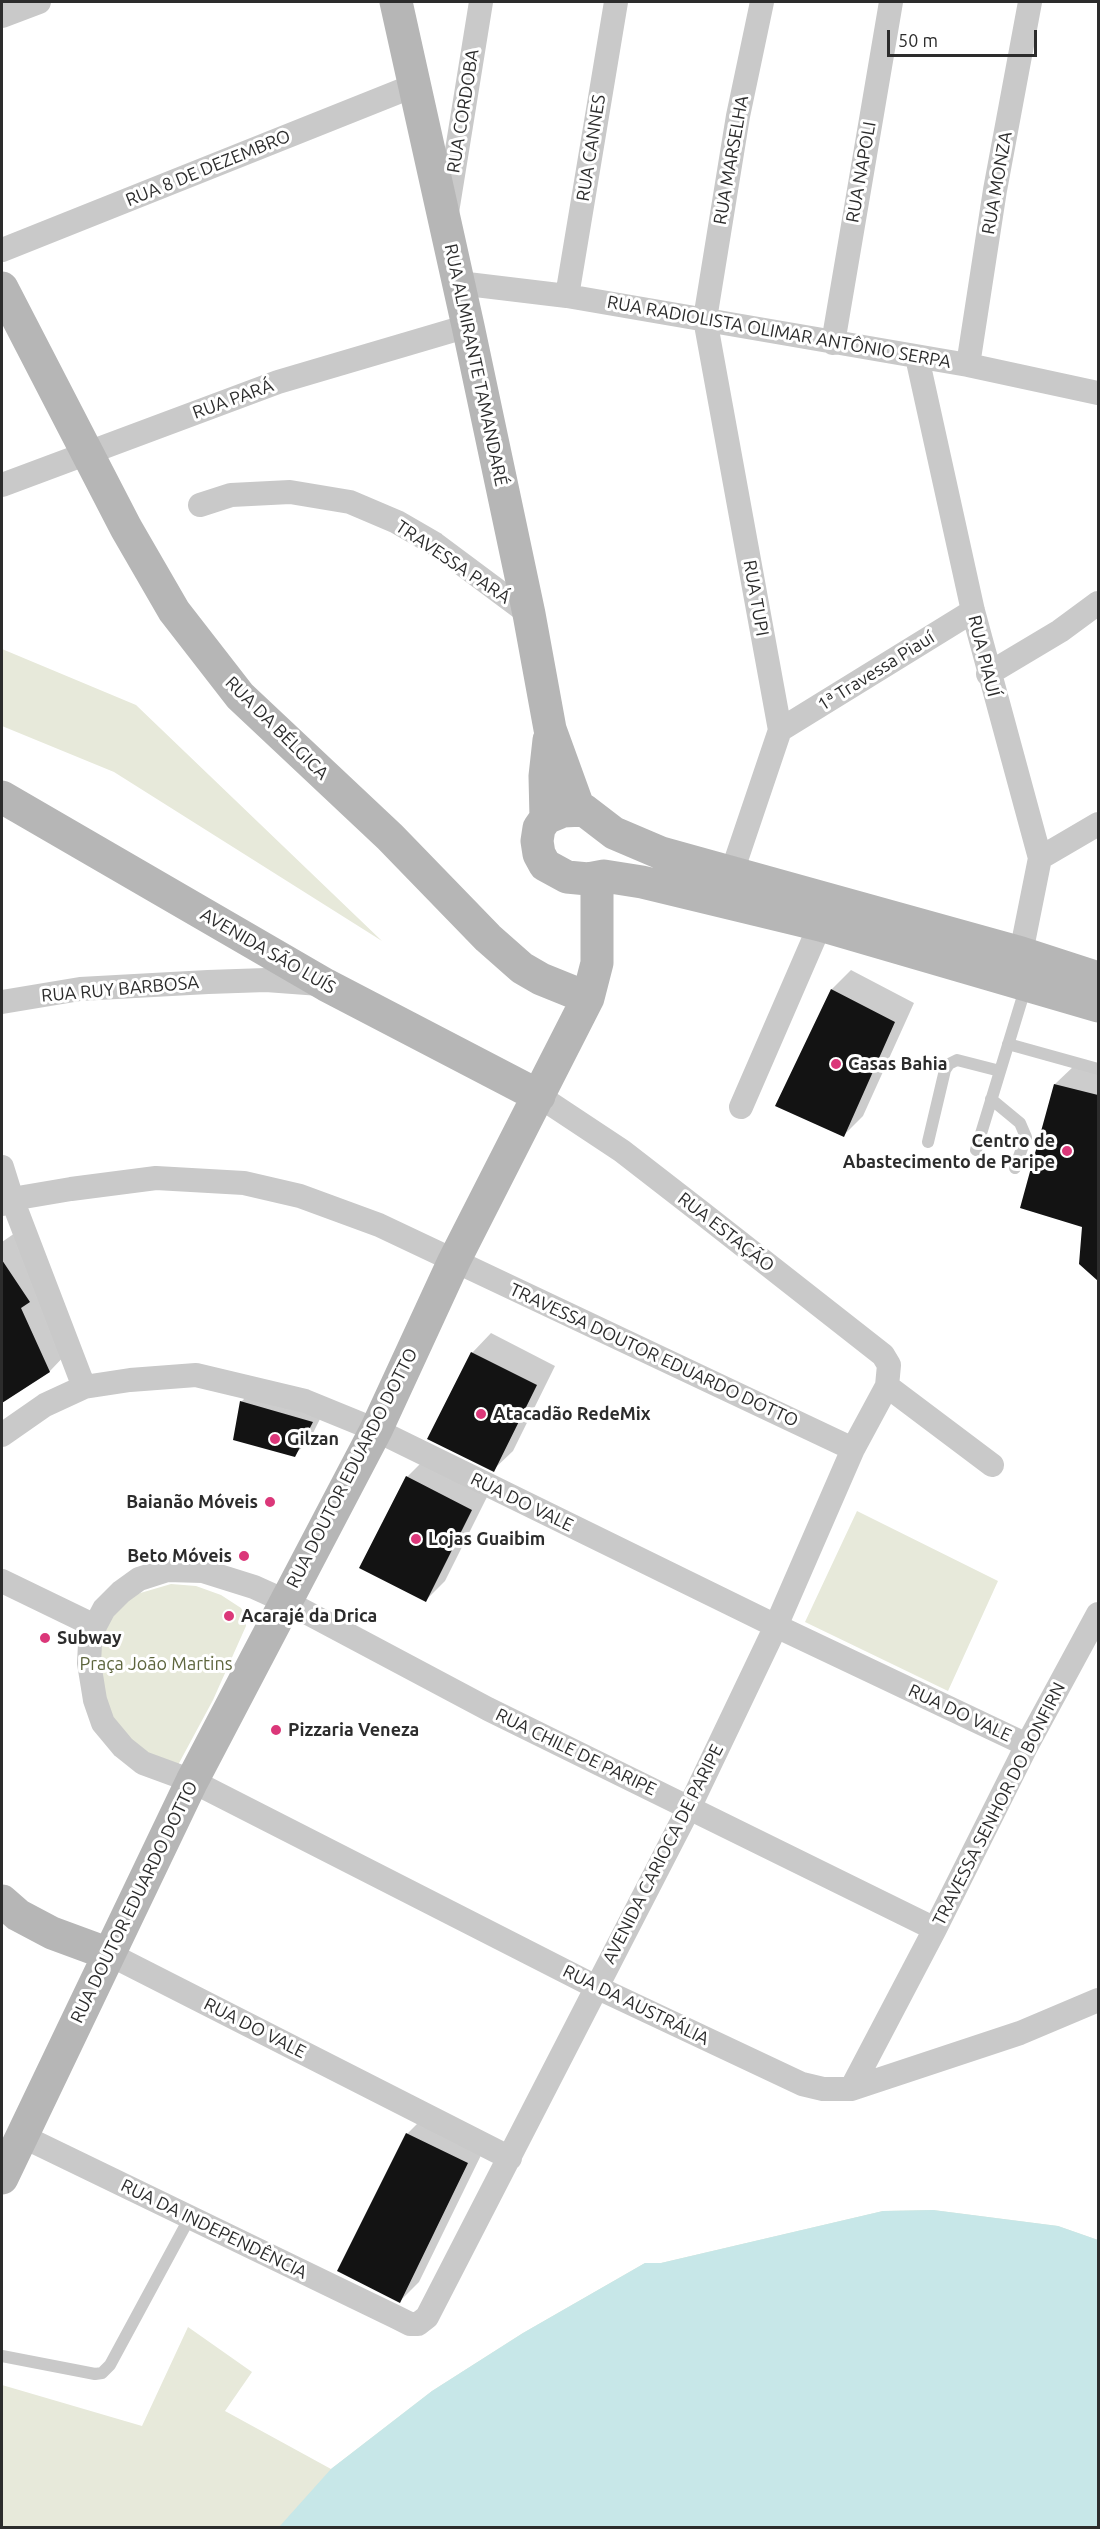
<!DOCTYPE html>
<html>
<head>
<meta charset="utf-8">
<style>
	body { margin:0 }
	#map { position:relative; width:1100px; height:2529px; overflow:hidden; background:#fff; font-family:Ubuntu,sans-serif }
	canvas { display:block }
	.frame { position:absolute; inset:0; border:3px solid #2c2c2c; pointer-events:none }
	.scale { position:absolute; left:887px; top:30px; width:150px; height:27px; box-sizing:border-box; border:3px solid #2c2c2c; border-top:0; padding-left:8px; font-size:18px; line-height:21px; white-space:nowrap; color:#2c2c2c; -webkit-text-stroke:4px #fff; paint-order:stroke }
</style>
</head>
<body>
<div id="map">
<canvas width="1100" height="2529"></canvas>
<div class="frame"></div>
<div class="scale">50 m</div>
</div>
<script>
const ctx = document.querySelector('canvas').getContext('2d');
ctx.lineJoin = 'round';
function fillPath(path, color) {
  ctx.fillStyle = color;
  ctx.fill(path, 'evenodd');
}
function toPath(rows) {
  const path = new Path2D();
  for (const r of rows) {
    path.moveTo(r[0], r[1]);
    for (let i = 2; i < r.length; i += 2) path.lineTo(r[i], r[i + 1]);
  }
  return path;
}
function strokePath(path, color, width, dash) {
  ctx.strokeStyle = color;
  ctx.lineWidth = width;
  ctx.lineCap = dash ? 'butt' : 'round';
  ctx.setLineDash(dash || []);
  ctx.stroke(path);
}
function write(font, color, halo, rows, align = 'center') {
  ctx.font = font + ' Ubuntu,sans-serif';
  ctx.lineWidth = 6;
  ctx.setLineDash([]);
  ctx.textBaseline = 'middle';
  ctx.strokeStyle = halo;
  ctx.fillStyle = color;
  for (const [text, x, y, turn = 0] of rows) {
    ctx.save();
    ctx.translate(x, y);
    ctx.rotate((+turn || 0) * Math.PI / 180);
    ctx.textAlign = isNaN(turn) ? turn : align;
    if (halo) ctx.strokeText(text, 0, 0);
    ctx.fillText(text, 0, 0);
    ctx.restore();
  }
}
const green = toPath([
	[2,649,136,705,382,941,114,772,2,726],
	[857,1511,998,1581,948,1691,805,1622],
	[171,1584,196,1586,221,1595,241,1608,245,1615,246,1626,213,1700,178,1765,118,1747,90,1653,112,1613,137,1594],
	[933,2210,1058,2226,1098,2240,1098,2527,2,2527,2,2385,142,2426,188,2327,252,2372,225,2411,331,2469,432,2391,523,2333,645,2263,661,2263,883,2211]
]);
const water = toPath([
	[933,2210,1058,2226,1098,2240,1098,2527,279,2527,331,2469,432,2391,523,2333,645,2263,661,2263,883,2211]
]);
const shadow = toPath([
	[851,970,914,1003,863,1116,844,1135,777,1106,832,989],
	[1075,1065,1098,1071,1098,1279,1081,1264,1083,1226,1055,1084],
	[15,1233,69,1351,50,1371,2,1401,2,1242],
	[491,1333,555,1366,513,1451,493,1470,429,1438,472,1353],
	[256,1387,326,1407,309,1441,294,1455,241,1402],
	[426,1458,490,1491,445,1581,426,1600,407,1477],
	[426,2115,487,2143,419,2282,400,2301,407,2134]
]);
const building = toPath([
	[831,989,895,1022,844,1137,775,1106],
	[1054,1084,1098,1095,1098,1281,1079,1264,1082,1227,1020,1208],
	[2,1260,30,1302,21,1308,50,1372,2,1403],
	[471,1352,537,1385,494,1472,427,1439],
	[240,1401,313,1422,295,1457,233,1440],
	[406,1476,472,1510,426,1602,359,1568],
	[406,2133,468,2163,400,2303,337,2271]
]);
const service = toPath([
	[1008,1044,1098,1069],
	[991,1099,1020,1123,1026,1137,1015,1168],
	[928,1142,945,1070,949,1064,957,1060,1000,1071],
	[976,1150,1026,986],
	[2,2356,95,2374,102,2373,110,2365,190,2217]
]);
const minor = toPath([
	[2,16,39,2],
	[447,212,481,2],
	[2,250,413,86],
	[459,283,567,296,968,365,1098,393],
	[567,296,616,2],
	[833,343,891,2],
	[917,357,973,611,1040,858,1021,953],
	[968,365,995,190,1030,2],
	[2,485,278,382,468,326],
	[200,505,231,495,290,492,350,502,397,522,435,544,529,614],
	[988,674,1060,631,1098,603],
	[780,730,973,611],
	[1040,858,1098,824],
	[732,872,780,730,705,319,738,116,762,2],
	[2,1002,80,989,208,982,266,980,320,984],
	[741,1107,820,925],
	[2,1167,12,1199,84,1387],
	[2,1204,12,1199,71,1189,156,1178,244,1183,300,1196,379,1225,853,1449],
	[887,1386,992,1465],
	[2,1435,45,1405,84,1387,130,1380,196,1375,305,1401,376,1430,776,1626,1027,1745],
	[2,1581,95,1626],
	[935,1929,488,1709,285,1601,254,1587,203,1571,167,1570,139,1579,121,1592,104,1609,95,1626,90,1644,89,1663,95,1700,103,1723,123,1747,143,1763,192,1781,596,1987,802,2084,823,2089,851,2089,1020,2033,1098,2000],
	[109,1954,510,2158],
	[851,2089,935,1929,1027,1745,1098,1614],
	[22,2136,396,2317,410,2324,418,2324,427,2317,689,1808,776,1626,853,1449,887,1386,889,1365,883,1355,702,1213,622,1151,539,1096]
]);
const secondary = toPath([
	[396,2,468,326,529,614,550,729,579,809],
	[2,288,126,528,174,611,240,696,390,837,488,938,522,968,541,979,588,998],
	[2,797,326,985,539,1096],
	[546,818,545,776,549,740],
	[1098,978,1021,953,661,853,614,833,584,810,563,811,546,818,539,828,537,841,539,854,545,865,567,877,588,879,604,876,642,882,820,925,1098,1006],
	[2,1901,18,1915,52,1933,109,1954],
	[2,2178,192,1781,376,1430,454,1261,588,998,597,963,597,878]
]);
const markers = [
	[836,1064,6,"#db3779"],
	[1067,1151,6,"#db3779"],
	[481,1414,6,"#db3779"],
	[275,1439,6,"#db3779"],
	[270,1502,6,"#db3779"],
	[416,1539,6,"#db3779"],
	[244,1556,6,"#db3779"],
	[229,1616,6,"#db3779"],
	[45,1638,6,"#db3779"],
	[276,1730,6,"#db3779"]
];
const streetNames = [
	["RUA CORDOBA",463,111,-81],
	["RUA CANNES",591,148,-81],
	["RUA MARSELHA",731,160,-80],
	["RUA 8 DE DEZEMBRO",208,168,-22],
	["RUA NAPOLI",861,172,-80],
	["RUA MONZA",997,183,-80],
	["RUA RADIOLISTA OLIMAR ANTÔNIO SERPA",779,332,10],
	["RUA ALMIRANTE TAMANDARÉ",476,365,78],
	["RUA PARÁ",233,399,-20],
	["TRAVESSA PARÁ",453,562,34],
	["RUA TUPI",756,598,80],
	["RUA PIAUÍ",984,656,76],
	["1ª Travessa Piauí",876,671,-32],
	["RUA DA BÉLGICA",277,728,45],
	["AVENIDA SÃO LUÍS",268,951,30],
	["RUA RUY BARBOSA",120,989,-5],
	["RUA ESTAÇÃO",726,1232,38],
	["TRAVESSA DOUTOR EDUARDO DOTTO",654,1355,25],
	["RUA DOUTOR EDUARDO DOTTO",352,1468,-63],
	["RUA DO VALE",522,1502,26],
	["RUA DO VALE",960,1713,25],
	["RUA CHILE DE PARIPE",576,1752,26],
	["TRAVESSA SENHOR DO BONFIRN",999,1804,-63],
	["AVENIDA CARIOCA DE PARIPE",663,1854,-63],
	["RUA DOUTOR EDUARDO DOTTO",134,1902,-64],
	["RUA DA AUSTRÁLIA",636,2005,26],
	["RUA DO VALE",255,2028,27],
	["RUA DA INDEPENDÊNCIA",214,2229,26]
];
const poiNames = [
	["Casas Bahia",848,1064],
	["Centro de",1055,1141,"right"],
	["Abastecimento de Paripe",1055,1162,"right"],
	["Atacadão RedeMix",493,1414],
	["Gilzan",287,1439],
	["Baianão Móveis",258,1502,"right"],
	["Lojas Guaibim",428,1539],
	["Beto Móveis",232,1556,"right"],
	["Acarajé da Drica",241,1616],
	["Subway",57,1638],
	["Pizzaria Veneza",288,1730]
];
const parkNames = [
	["Praça João Martins",156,1664]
];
fillPath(green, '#e7e9da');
fillPath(water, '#c7e7e8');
fillPath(shadow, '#0003');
fillPath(building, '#131313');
strokePath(service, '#c9c9c9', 12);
strokePath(minor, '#c9c9c9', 24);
strokePath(secondary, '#b6b6b6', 33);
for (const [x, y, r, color] of markers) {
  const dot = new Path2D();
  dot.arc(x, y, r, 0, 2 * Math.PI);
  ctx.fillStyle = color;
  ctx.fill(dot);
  strokePath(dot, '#fff', 2);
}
write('18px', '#2c2c2c', '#fff', streetNames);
write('bold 18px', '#2c2c2c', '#fff', poiNames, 'left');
write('18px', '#5d653d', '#fff', parkNames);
</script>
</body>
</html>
